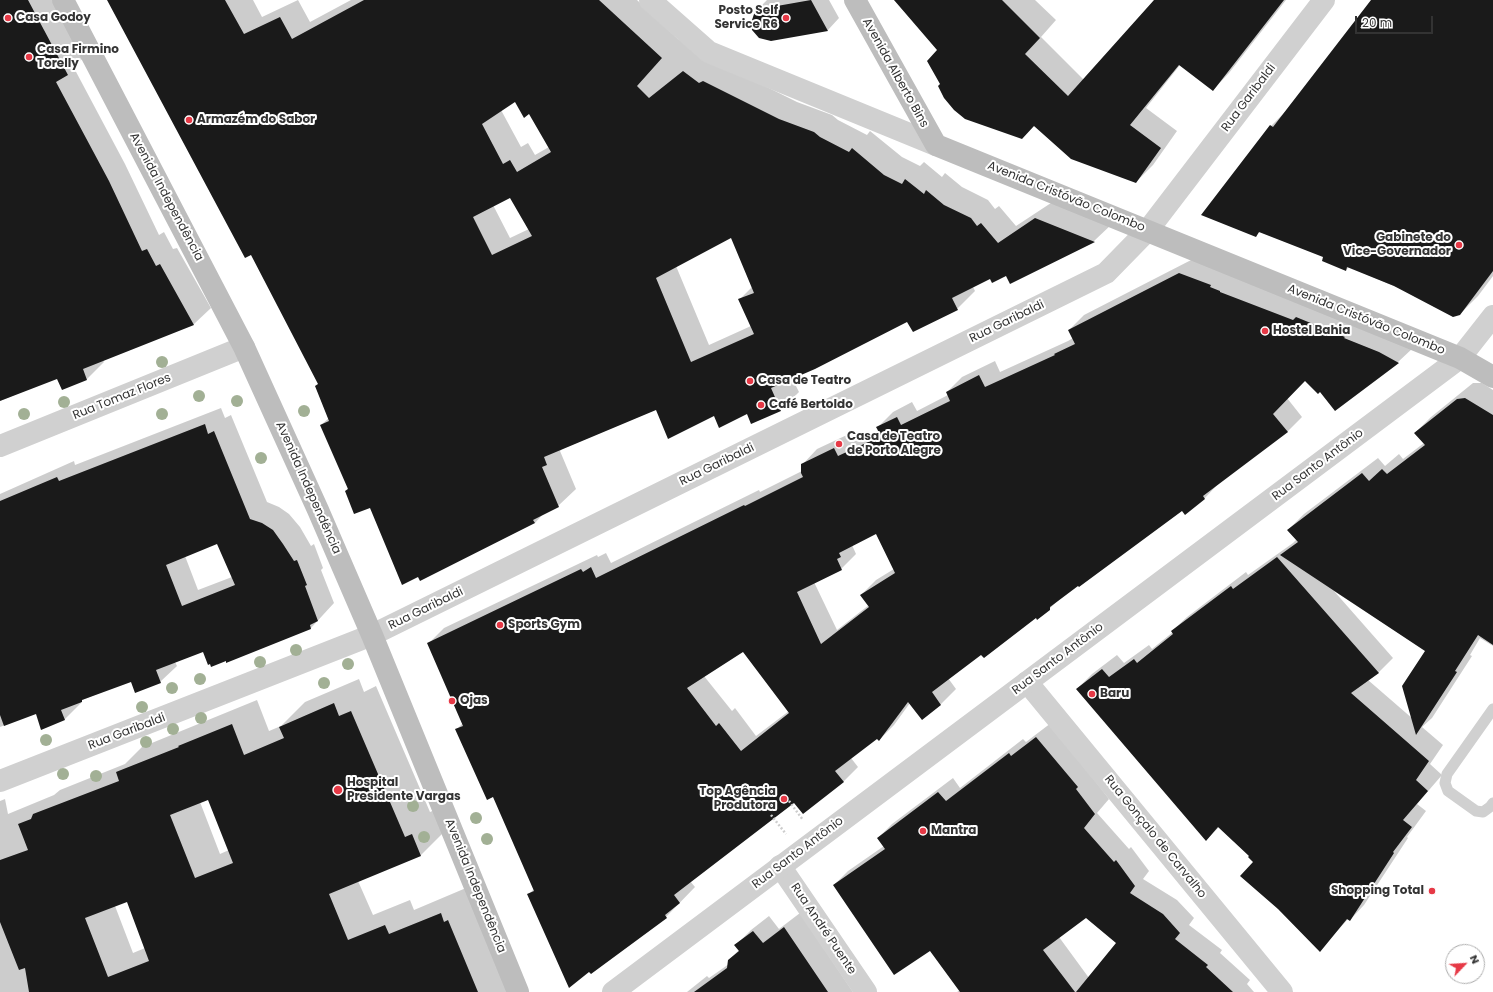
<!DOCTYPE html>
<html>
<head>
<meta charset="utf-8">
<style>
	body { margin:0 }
	#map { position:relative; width:1493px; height:992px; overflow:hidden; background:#fff; font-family:Poppins,sans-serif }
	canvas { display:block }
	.north { position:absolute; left:1445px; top:944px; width:40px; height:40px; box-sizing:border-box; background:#fff; border:1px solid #adadad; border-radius:50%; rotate:65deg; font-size:11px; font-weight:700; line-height:16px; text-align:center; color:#333 }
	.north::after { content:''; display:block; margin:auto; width:14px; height:18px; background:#e63946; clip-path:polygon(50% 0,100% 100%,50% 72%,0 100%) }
	.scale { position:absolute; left:1355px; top:16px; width:78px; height:18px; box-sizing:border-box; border:2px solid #333; border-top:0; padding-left:5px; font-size:12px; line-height:14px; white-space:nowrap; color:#333; -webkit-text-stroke:3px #fff; paint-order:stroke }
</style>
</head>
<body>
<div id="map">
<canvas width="1493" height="992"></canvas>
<div class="north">N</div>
<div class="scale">20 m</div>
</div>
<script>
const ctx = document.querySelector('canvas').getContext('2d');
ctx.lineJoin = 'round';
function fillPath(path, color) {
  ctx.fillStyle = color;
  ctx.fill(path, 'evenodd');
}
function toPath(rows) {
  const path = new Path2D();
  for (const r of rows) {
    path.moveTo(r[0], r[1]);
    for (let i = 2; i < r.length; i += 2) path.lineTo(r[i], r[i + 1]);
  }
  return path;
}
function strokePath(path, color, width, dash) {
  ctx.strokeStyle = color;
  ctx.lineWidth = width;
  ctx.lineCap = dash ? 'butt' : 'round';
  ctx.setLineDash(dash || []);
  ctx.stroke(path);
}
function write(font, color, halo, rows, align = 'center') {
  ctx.font = font + ' Poppins,sans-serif';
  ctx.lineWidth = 4;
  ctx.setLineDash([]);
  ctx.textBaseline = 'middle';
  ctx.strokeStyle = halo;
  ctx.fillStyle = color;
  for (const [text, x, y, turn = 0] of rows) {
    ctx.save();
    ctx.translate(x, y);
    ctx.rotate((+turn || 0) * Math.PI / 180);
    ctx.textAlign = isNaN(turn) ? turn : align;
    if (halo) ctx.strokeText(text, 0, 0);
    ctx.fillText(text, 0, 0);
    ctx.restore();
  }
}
const shadow = toPath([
	[0,0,53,0,84,57,74,68,125,164,159,235,164,232,173,249,177,248,211,308,194,324,103,360,104,362,87,379,63,389,58,377,0,401],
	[108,0,253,0,262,17,298,0,310,22,351,0,637,0,678,39,721,64,797,102,832,115,838,120,867,135,870,131,902,157,920,166,924,162,942,177,945,173,962,187,988,200,995,209,999,206,1016,226,1054,201,1112,224,1094,241,1010,283,1006,275,990,278,973,287,975,291,957,309,908,321,792,378,799,392,781,410,752,423,747,413,714,415,657,409,562,449,560,451,576,489,558,506,544,513,535,523,420,579,370,507,346,491,348,488,321,425,329,418,319,383,251,254],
	[515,101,530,113,549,147,535,155,528,143,521,147,501,110],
	[511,196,529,229,510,238,493,205],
	[731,236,752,287,739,300,751,326,709,345,676,266],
	[767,0,829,0,839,18,828,30,771,40,753,19,758,9],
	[894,0,1035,0,1056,20,1041,37,1084,80,1156,0,1286,0,1229,73,1213,90,1180,65,1146,108,1177,131,1153,165,1136,182,1034,126,941,84,939,50],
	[1372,0,1493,0,1493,276,1478,296,1460,314,1349,267,1346,270,1325,257,1260,232,1256,235,1271,126,1289,108],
	[1195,258,1413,348,1398,362,1335,409,1320,390,1306,379,1287,398,1302,417,1287,432,1219,483,1204,499,1183,509,1079,584,1062,597,1049,609,981,653,948,678,956,689,941,704,922,718,910,703,894,725,879,740,878,737,851,758,858,767,843,782,795,802,690,881,695,887,666,917,529,894,534,889,494,795,457,729,463,723,429,643,444,628,597,555,598,557,606,553,611,563,759,490,760,492,802,471,802,465,817,449,849,434,853,442,879,430,878,427,893,412,912,402,917,411,948,395,947,392,962,377,995,361,1000,372,1068,341,1073,338,1069,330,1084,315],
	[876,533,894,569,876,580,861,595,869,605,837,630,814,582,841,569,856,554,852,545],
	[743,650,789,711,756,736,735,708,732,711,704,676],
	[1473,383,1482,383,1493,390,1493,646,1480,638,1470,655,1472,656,1432,718,1422,727,1443,745,1430,764,1442,775,1417,804,1426,811,1407,837,1408,838,1364,905,1350,920,1348,919,1320,950,1279,908,1250,856,1219,827,1206,840,1077,689,1092,674,1117,655,1124,663,1149,645,1152,649,1173,632,1172,631,1187,617,1246,572,1248,575,1293,543,1297,539,1288,530,1304,514,1378,458,1385,466,1399,454,1403,459,1424,443,1415,433,1431,417],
	[1334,591,1426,651,1413,719,1368,680,1378,673,1393,658],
	[221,408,225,418,231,415,267,502,279,507,289,514,300,527,311,546,314,544,323,568,321,570,334,603,311,628,204,651,175,662,177,666,160,682,131,680,80,701,81,703,64,720,36,713,0,727,0,494,74,461,75,465],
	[218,543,232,577,198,590,185,556],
	[359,679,364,692,376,686,430,812,437,809,446,830,421,855,358,881,373,915,410,900,414,910,466,888,509,992,0,992,0,801,5,799,8,814,54,795,60,790,125,764,142,747,257,700,269,731,281,726,305,702],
	[209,799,229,850,220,854,200,802],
	[127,901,145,948,133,953,115,906],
	[1051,723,1109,799,1097,813,1129,849,1131,847,1149,871,1143,879,1177,900,1194,918,1189,925,1222,950,1220,953,1250,980,1247,984,1254,992,957,992,960,990,930,949,834,885,848,871,884,846,878,838,892,824,953,778,960,788,1023,739,1026,742],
	[1086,917,1118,943,1089,978,1059,937],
	[800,913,853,992,687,992,707,976,709,978,729,964,729,960,739,950,736,945,751,930,769,916,779,929]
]);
const building = toPath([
	[0,0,28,0,68,75,56,82,109,181,142,251,147,249,156,266,160,264,194,325,83,369,87,380,62,390,57,379,0,401],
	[107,0,225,0,244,34,280,17,292,39,364,0,599,0,662,58,637,86,649,98,683,71,699,83,703,81,779,119,814,132,820,137,849,152,852,148,884,175,902,184,905,179,924,194,926,190,944,205,971,218,977,226,981,223,998,243,1035,218,1095,242,1010,284,1006,276,992,283,990,279,952,298,958,310,913,332,907,322,815,369,771,388,781,411,751,424,747,414,719,428,714,416,668,439,656,410,544,457,547,465,542,467,559,507,533,520,535,523,420,581,418,577,402,585,370,508,354,514,345,491,348,489,320,425,329,421,315,386,318,384,251,255,245,258],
	[515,102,524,118,529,114,551,152,517,172,510,160,503,164,482,124],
	[510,198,532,236,492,255,473,217],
	[731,238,754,293,738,299,754,334,691,362,656,278],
	[811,0,828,31,771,41,759,38,752,30,751,23,754,14,760,9],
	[894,0,1002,0,1040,38,1025,54,1068,96,1154,0,1284,0,1213,91,1179,65,1130,125,1161,148,1136,183,1071,159,1034,126,1022,139,965,119,954,110,944,98,938,86,940,84,927,61,937,50],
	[1371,0,1493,0,1493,271,1460,315,1453,317,1394,286,1347,267,1346,271,1322,261,1323,257,1259,232,1256,237,1201,215,1270,125,1273,127],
	[1179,273,1211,285,1210,287,1220,291,1220,292,1293,320,1296,317,1345,337,1344,338,1379,352,1399,363,1335,411,1320,392,1318,394,1305,381,1273,414,1288,432,1203,496,1205,499,1185,515,1182,511,1079,587,1078,586,1050,607,1050,610,1037,620,1036,618,984,658,981,655,932,692,941,705,922,720,908,702,879,741,877,739,835,771,844,782,803,814,794,803,674,895,680,903,665,915,667,918,591,974,589,972,569,988,527,894,534,891,493,797,487,800,455,729,463,726,427,643,581,569,583,572,591,567,596,578,744,505,745,506,803,477,801,473,801,464,834,448,838,456,881,436,876,427,897,417,901,425,950,401,946,392,979,375,985,387,1055,355,1054,354,1075,344,1068,330],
	[876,534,895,573,860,595,869,607,821,644,797,592,842,570,837,559,841,557,839,553],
	[743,652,789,713,741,751,719,723,716,726,687,688],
	[1465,398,1493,415,1493,645,1478,635,1455,671,1457,672,1416,735,1402,686,1425,651,1280,555,1298,542,1287,530,1362,473,1369,481,1382,469,1387,474,1425,445,1414,433,1457,399],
	[205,424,208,434,214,431,250,519,262,523,273,530,283,544,294,561,297,560,307,585,305,586,318,621,310,625,311,629,226,663,226,661,211,667,210,664,208,665,203,652,156,670,161,683,135,693,131,682,82,700,82,702,61,710,65,720,41,730,36,714,4,726,0,715,0,501,57,477,59,481],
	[217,544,235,585,182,606,166,565],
	[1277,557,1379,673,1351,693,1429,761,1416,780,1428,791,1403,820,1412,827,1393,852,1394,853,1350,921,1347,919,1320,952,1278,909,1240,876,1253,862,1248,857,1249,856,1218,827,1206,841,1076,689,1102,669,1109,677,1134,659,1137,663,1173,634,1171,631,1231,586,1233,589],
	[334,703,339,716,351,711,405,837,412,834,421,856,329,894,348,940,385,925,389,934,441,913,444,922,448,920,478,992,29,992,25,968,19,970,0,922,0,860,28,850,18,824,31,819,33,814,119,781,116,772,179,747,178,746,232,724,244,755,284,738,279,727],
	[208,800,233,863,195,878,170,815],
	[127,902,149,961,108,977,85,918],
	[1036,737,1078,787,1076,789,1095,814,1084,828,1114,862,1116,860,1135,886,1130,893,1163,914,1180,933,1175,939,1208,965,1206,967,1233,992,1076,992,1116,943,1086,918,1043,950,1075,992,960,992,930,951,894,975,833,885,885,849,877,838,938,792,946,801,1009,753,1011,756],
	[784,927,828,992,694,992,727,968,728,960,739,951,734,945,753,931,763,943]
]);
const path = toPath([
	[789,801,803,820],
	[771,815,786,834]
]);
const service = toPath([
	[1493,709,1447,774,1445,783,1448,791,1476,811,1483,812,1490,807,1493,803]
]);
const minor = toPath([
	[1027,682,1282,992],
	[780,866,866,992]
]);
const tertiary = toPath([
	[650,0,709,52,936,145],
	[0,446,244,347],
	[0,781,372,635,1106,273,1148,230,1324,0],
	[613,992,1460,358,1493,316]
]);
const secondary = toPath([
	[63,0,244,347,318,510,372,635,518,992],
	[855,0,936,145,1460,358,1493,377]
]);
const trees = [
	[162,362],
	[199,396],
	[237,401],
	[64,402],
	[304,411],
	[24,414],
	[162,414],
	[261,458],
	[296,650],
	[260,662],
	[348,664],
	[200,679],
	[324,683],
	[172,688],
	[142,707],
	[201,718],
	[173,729],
	[46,740],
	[146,742],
	[63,774],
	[96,776],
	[413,806],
	[476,818],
	[424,837],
	[487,839]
];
const markers = [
	[8,18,4,"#e63946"],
	[786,18,4,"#e63946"],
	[29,57,4,"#e63946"],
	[189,120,4,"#e63946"],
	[1459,245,4,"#e63946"],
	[1265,331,4,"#e63946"],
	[750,381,4,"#e63946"],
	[761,405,4,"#e63946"],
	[839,444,4,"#e63946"],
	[500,625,4,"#e63946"],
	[1092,694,4,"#e63946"],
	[452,701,4,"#e63946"],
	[338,790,5,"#e63946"],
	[784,799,4,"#e63946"],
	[923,831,4,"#e63946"],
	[1432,891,4,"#e63946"]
];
const poiNames = [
	["Posto Self",778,11,"right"],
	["Service R6",778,25,"right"],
	["Casa Godoy",16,18],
	["Casa Firmino",37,50],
	["Torelly",37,64],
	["Armazém do Sabor",197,120],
	["Gabinete do",1451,238,"right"],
	["Vice-Governador",1451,252,"right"],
	["Hostel Bahia",1273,331],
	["Casa de Teatro",758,381],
	["Café Bertoldo",769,405],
	["Casa de Teatro",847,437],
	["de Porto Alegre",847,451],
	["Sports Gym",508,625],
	["Baru",1100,694],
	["Ojas",460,701],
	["Hospital",347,783],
	["Presidente Vargas",347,797],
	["Top Agência",776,792,"right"],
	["Produtora",776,806,"right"],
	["Mantra",931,831],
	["Shopping Total",1424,891,"right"]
];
const streetNames = [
	["Avenida Alberto Bins",895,73,61],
	["Rua Garibaldi",1249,98,-53],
	["Avenida Independência",166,197,62],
	["Avenida Cristóvão Colombo",1066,197,22],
	["Avenida Cristóvão Colombo",1366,320,22],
	["Rua Garibaldi",1007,322,-26],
	["Rua Tomaz Flores",122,397,-22],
	["Rua Garibaldi",717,465,-26],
	["Rua Santo Antônio",1318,465,-37],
	["Avenida Independência",308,488,66],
	["Rua Garibaldi",426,609,-26],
	["Rua Santo Antônio",1058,659,-37],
	["Rua Garibaldi",127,732,-21],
	["Rua Gonçalo de Carvalho",1155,837,51],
	["Rua Santo Antônio",798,853,-37],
	["Avenida Independência",475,886,68],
	["Rua André Puente",823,929,56]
];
fillPath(shadow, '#0003');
fillPath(building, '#1a1a1a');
strokePath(path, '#cdcdcd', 2.5, [2, 2]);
strokePath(service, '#d0d0d0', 11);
strokePath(minor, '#d0d0d0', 22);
strokePath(tertiary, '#d0d0d0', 22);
strokePath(secondary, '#bdbdbd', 22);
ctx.fillStyle = '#a2b095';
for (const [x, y] of trees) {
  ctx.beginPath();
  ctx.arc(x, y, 6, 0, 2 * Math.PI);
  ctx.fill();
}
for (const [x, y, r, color] of markers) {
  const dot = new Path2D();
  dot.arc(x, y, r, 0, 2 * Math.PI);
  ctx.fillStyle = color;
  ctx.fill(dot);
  strokePath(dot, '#fff', 1.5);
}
write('bold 12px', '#333', '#fff', poiNames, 'left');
write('12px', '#333', '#fff', streetNames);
</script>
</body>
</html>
